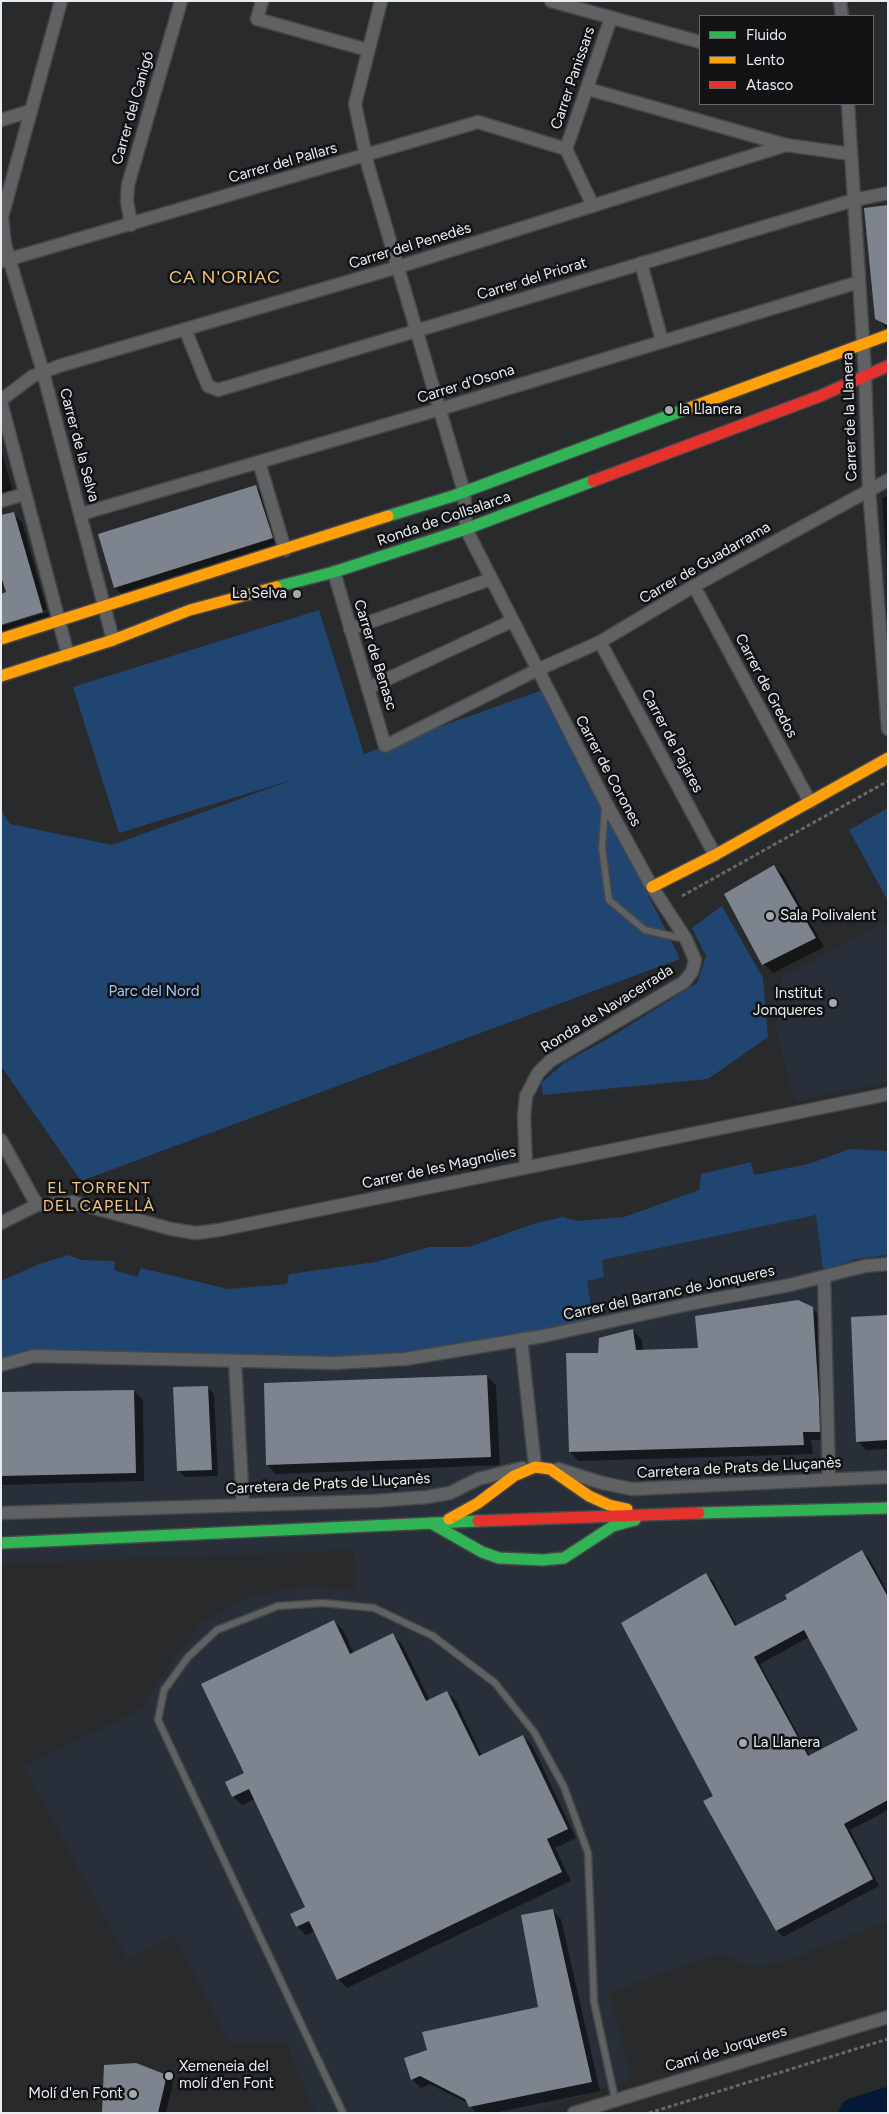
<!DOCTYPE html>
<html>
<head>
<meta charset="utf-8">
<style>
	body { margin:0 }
	#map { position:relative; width:889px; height:2114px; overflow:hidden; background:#282a2c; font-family:Figtree,sans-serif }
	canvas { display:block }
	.frame { position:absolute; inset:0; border:2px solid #eaedf0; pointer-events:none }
	.legend { position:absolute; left:699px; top:15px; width:175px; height:90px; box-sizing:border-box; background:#101214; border:1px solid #676a6c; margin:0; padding:6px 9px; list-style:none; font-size:15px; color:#eaedf0 }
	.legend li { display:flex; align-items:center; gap:10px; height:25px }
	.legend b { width:25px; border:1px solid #676a6c }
</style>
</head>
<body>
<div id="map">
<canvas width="889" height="2114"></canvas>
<div class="frame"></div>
<ul class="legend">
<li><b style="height:6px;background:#30b455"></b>Fluido</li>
<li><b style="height:6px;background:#ff9f0a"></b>Lento</li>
<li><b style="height:6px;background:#e5322d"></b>Atasco</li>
</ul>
</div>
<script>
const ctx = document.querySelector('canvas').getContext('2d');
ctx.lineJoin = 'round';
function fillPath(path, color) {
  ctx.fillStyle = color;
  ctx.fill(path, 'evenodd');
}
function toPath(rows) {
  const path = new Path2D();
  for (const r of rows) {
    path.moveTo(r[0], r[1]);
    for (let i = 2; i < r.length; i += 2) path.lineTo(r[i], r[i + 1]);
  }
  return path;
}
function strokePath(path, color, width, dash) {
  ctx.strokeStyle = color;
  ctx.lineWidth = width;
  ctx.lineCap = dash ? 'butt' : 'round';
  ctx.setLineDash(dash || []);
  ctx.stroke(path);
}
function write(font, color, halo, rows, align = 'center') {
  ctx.font = font + ' Figtree,sans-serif';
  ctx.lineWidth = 5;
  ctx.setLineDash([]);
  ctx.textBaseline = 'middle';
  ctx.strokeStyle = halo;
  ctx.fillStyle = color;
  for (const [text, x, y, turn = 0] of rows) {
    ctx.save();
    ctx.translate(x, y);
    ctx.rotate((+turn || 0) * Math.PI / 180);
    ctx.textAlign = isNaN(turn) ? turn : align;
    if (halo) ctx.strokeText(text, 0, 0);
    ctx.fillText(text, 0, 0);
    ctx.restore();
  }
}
const built = toPath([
	[888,921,888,1082,795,1101,776,1029,782,977],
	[816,1215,823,1270,856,1259,888,1255,888,1921,786,1961,751,1968,722,1953,610,1992,632,2079,530,2113,315,2113,286,2043,229,2043,174,1935,127,1959,24,1766,143,1708,173,1659,202,1623,247,1597,308,1586,357,1591,354,1550,1,1564,1,1365,587,1281,602,1260]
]);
const green = toPath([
	[319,610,364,754,545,689,680,959,81,1181,1,1066,1,810,10,824,112,845,295,779,119,833,73,687],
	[888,808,888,901,849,830],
	[722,906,763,978,768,1037,708,1079,543,1095,541,1083,565,1062,609,1038,697,983,706,956,692,928],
	[850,1149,888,1151,888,1255,856,1259,823,1270,816,1215,602,1260,604,1277,587,1281,594,1324,406,1359,35,1356,1,1365,1,1281,39,1264,69,1255,81,1260,115,1261,114,1270,137,1277,141,1268,228,1289,287,1284,289,1274,376,1262,429,1247,469,1247,533,1224,563,1217,577,1221,624,1217,699,1190,701,1174,751,1162,754,1175,808,1164]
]);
const shadow = toPath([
	[888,206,888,330,877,318],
	[1,449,14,496,1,499],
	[256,487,262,494,278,545,121,594,115,587],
	[888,495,888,583,882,498],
	[13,514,22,522,47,610,1,624,7,593],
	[48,612,51,621,1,636,1,626],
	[774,866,783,875,824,947,773,973,764,964],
	[812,1308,822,1318,828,1440,811,1440,813,1454,579,1461,570,1452,599,1354,633,1330,642,1340,643,1351,699,1349],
	[888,1316,888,1449,866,1450,857,1441],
	[486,1376,496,1385,500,1465,276,1474,267,1465],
	[207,1387,214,1394,218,1476,185,1477,178,1470],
	[134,1391,143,1400,144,1481,1,1485,1,1394],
	[862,1551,869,1558,888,1593,888,1810,850,1830,879,1886,783,1937,777,1930,715,1797,706,1575,713,1581,737,1626,789,1599],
	[809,1637,859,1731,810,1756,760,1664],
	[334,1621,343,1630,354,1654,393,1635,402,1644,430,1701,447,1692,456,1701,482,1756,523,1736,532,1745,576,1838,555,1848,571,1881,347,1988,338,1979,315,1931,306,1935,297,1926,307,1908,255,1799,242,1805,233,1796,227,1782,245,1774],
	[552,1910,561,1919,600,2091,493,2113,476,2113,469,2104,430,2084,421,2088,412,2079,539,2008],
	[166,2076,173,2083,166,2113,103,2113]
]);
const river = toPath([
	[854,2113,888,2102]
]);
const building = toPath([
	[888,205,888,325,887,325,875,319,864,208],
	[256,485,273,538,114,588,98,534],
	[14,512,43,612,1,625,1,594,6,592,1,576,1,515],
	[774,865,816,938,762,965,724,894],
	[798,1300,813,1307,819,1399,820,1432,803,1432,804,1445,569,1452,566,1353,598,1353,599,1338,633,1329,636,1350,698,1348,695,1316],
	[888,1315,888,1440,856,1442,851,1317],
	[487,1375,491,1457,266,1465,264,1383],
	[208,1386,212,1470,177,1471,173,1387],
	[134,1390,136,1473,1,1476,1,1392],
	[862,1550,888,1597,888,1800,844,1824,873,1879,776,1931,703,1801,713,1796,621,1623,706,1573,735,1626,787,1599,785,1595],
	[804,1630,858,1730,808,1756,754,1657],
	[334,1620,350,1654,393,1633,426,1701,447,1691,479,1756,523,1735,568,1829,547,1839,562,1872,337,1980,309,1921,296,1927,290,1914,305,1907,249,1789,232,1797,225,1782,244,1773,201,1684],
	[553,1909,592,2082,469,2107,465,2099,420,2076,411,2080,404,2058,427,2050,422,2032,538,2007,521,1915],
	[136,2063,167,2075,158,2113,102,2113,104,2065]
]);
const path = toPath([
	[682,896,888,781],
	[649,2113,888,2039]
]);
const lane = toPath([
	[605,806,602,848,609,900,645,930,685,939],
	[343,2113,158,1720,164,1690,188,1657,217,1630,278,1606,323,1603,374,1608,433,1636,495,1683,534,1732,564,1787,588,1853,594,2002,615,2099]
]);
const street = toPath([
	[61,1,2,217,5,245,43,372,113,640],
	[262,1,257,19,368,50],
	[381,1,355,104,368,166,464,492,466,529,606,803,652,887,686,939,695,960,692,972,684,982,550,1061,538,1073,526,1096,524,1117,526,1166],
	[551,1,700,42],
	[840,1,842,16],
	[588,89,786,145,851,154],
	[848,104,865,374,869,490,888,729],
	[1,120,30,111],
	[566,149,611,18],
	[566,149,593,206],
	[131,225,127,201,128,185,181,1],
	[3,261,478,122,566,149],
	[641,263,662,341],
	[185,329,208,386,218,390,854,200,888,193],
	[1,400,33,376,59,366,398,267,786,145],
	[1,402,68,655],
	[259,462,285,550],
	[1,501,25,494],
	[81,514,440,409,859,282],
	[334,572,385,746,537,670,600,642,694,586,888,480],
	[694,586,810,802],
	[350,629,491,579],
	[600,642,715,855],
	[368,688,512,621],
	[1,1140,37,1205],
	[1,1223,37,1205,73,1202,171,1229,196,1233,219,1230,888,1094],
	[824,1277,829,1480],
	[521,1339,535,1467],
	[235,1361,243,1505],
	[1,1365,34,1356,335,1363,405,1359,543,1336,694,1303,790,1285,865,1266,888,1264],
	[558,1469,602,1483,632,1489,888,1477],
	[1,1513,374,1501,427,1497,450,1493,478,1479,522,1468],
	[574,2113,888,2017]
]);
const fast = toPath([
	[388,516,453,496,692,407],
	[276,587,334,572,466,529,593,481],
	[699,1513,888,1508],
	[431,1523,482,1552,499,1558,543,1560,564,1558,613,1526,635,1520],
	[1,1543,478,1521]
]);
const slow = toPath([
	[692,407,888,335],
	[1,639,388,516],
	[1,676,113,640,190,610,276,587],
	[652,887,715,855,888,758],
	[449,1519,478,1503,514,1476,535,1467,550,1469,589,1496,609,1505,627,1509]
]);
const jam = toPath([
	[593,481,820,396,888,366],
	[478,1521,699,1513]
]);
const markers = [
	[669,410,5,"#a6a9ab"],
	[297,594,5,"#a6a9ab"],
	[770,916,5,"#a6a9ab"],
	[833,1003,5,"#a6a9ab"],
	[743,1743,5,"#a6a9ab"],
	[169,2076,5,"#a6a9ab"],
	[133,2094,5,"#a6a9ab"]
];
const streetNames = [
	["Carrer Panissars",573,78,-71],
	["Carrer del Canigó",133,108,-74],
	["Carrer del Pallars",283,163,-16],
	["Carrer del Penedès",410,246,-17],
	["Carrer del Priorat",532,279,-17],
	["Carrer d'Osona",466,384,-17],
	["Carrer de la Llanera",850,417,-92],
	["Carrer de la Selva",79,445,75],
	["Ronda de Collsalarca",444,519,-19],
	["Carrer de Guadarrama",705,563,-30],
	["Carrer de Benasc",375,655,73],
	["Carrer de Gredos",766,686,62],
	["Carrer de Pajares",672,741,62],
	["Carrer de Corones",608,771,62],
	["Ronda de Navacerrada",607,1009,-32],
	["Carrer de les Magnolies",439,1168,-12],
	["Carrer del Barranc de Jonqueres",669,1293,-12],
	["Carretera de Prats de Lluçanès",739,1468,-3],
	["Carretera de Prats de Lluçanès",328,1484,-3],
	["Camí de Jorqueres",726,2049,-17]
];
const poiNames = [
	["la Llanera",679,410],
	["La Selva",287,594,"right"],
	["Sala Polivalent",780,916],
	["Institut",823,994,"right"],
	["Jonqueres",823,1011,"right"],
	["La Llanera",753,1743],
	["Xemeneia del",179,2067],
	["molí d'en Font",179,2084],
	["Molí d'en Font",123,2094,"right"]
];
const parkNames = [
	["Parc del Nord",154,992]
];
const neighbourhoodNames = [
	["EL TORRENT",99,1188],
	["DEL CAPELLÀ",99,1206]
];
const quarterNames = [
	["CA N'ORIAC",225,278]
];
fillPath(built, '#292f38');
fillPath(green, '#214571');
fillPath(shadow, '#0007');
strokePath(river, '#041a36', 30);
fillPath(building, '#7d848d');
strokePath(lane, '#454749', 9);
strokePath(street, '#454749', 15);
strokePath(fast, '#454749', 14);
strokePath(slow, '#454749', 14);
strokePath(jam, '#454749', 14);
strokePath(path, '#666769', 3, [4, 2.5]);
strokePath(lane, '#5f6163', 6);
strokePath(street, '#5f6163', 12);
strokePath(fast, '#30b455', 11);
strokePath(slow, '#ff9f0a', 11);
strokePath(jam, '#e5322d', 11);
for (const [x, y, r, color] of markers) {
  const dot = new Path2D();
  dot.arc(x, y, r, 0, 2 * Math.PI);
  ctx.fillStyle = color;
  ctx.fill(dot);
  strokePath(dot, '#101214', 2);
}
write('15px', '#eaedf0', '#101214', streetNames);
write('15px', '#eaedf0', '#101214', poiNames, 'left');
write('15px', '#9ec6fb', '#101214', parkNames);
ctx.letterSpacing = '1px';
write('16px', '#f4c482', '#101214', neighbourhoodNames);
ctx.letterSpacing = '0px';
ctx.letterSpacing = '1px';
write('18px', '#f4c482', '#101214', quarterNames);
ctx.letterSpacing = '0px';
</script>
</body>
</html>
